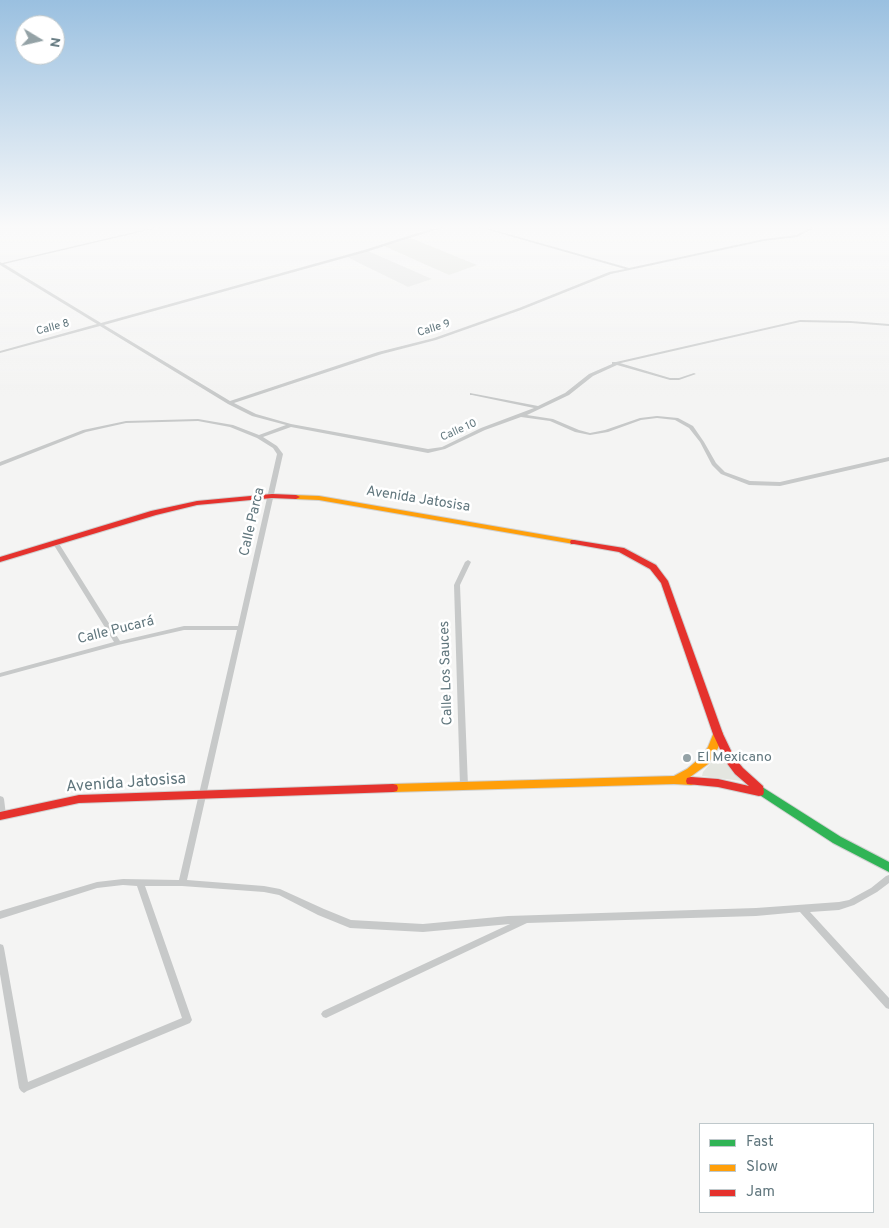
<!DOCTYPE html>
<html>
<head>
<meta charset="utf-8">
<style>
	body { margin:0 }
	#map { position:relative; width:889px; height:1228px; overflow:hidden; background:#f4f4f3; font-family:Overpass,sans-serif }
	canvas { display:block }
	.legend { position:absolute; left:699px; top:1123px; width:175px; height:90px; box-sizing:border-box; background:#fff; border:1px solid #bfc8cb; margin:0; padding:6px 9px; list-style:none; font-size:15px; color:#60767d }
	.legend li { display:flex; align-items:center; gap:10px; height:25px }
	.legend b { width:25px; border:1px solid #bfc8cb }
	.north { position:absolute; left:15px; top:15px; width:50px; height:50px; box-sizing:border-box; background:#fff; border:1px solid #bfc8cb; border-radius:50%; rotate:99deg; font-size:14px; font-weight:700; line-height:20px; text-align:center; color:#60767d }
	.north::after { content:''; display:block; margin:auto; width:18px; height:22px; background:#94a2a6; clip-path:polygon(50% 0,100% 100%,50% 72%,0 100%) }
</style>
</head>
<body>
<div id="map">
<canvas width="889" height="1228"></canvas>
<ul class="legend">
<li><b style="height:6px;background:#30b455"></b>Fast</li>
<li><b style="height:6px;background:#ff9f0a"></b>Slow</li>
<li><b style="height:6px;background:#e5322d"></b>Jam</li>
</ul>
<div class="north">N</div>
</div>
<script>
const ctx = document.querySelector('canvas').getContext('2d');
ctx.lineJoin = 'round';
function fillPath(path, color) {
  ctx.fillStyle = color;
  ctx.fill(path, 'evenodd');
}
function toPath(rows) {
  const path = new Path2D();
  for (const r of rows) {
    path.moveTo(r[0], r[1]);
    for (let i = 2; i < r.length; i += 2) path.lineTo(r[i], r[i + 1]);
  }
  return path;
}
function strokePath(path, color, width, dash) {
  ctx.strokeStyle = color;
  ctx.lineWidth = width;
  ctx.lineCap = dash ? 'butt' : 'round';
  ctx.setLineDash(dash || []);
  ctx.stroke(path);
}
function write(font, color, halo, rows, align = 'center') {
  ctx.font = font + ' Overpass,sans-serif';
  ctx.lineWidth = 5;
  ctx.setLineDash([]);
  ctx.textBaseline = 'middle';
  ctx.strokeStyle = halo;
  ctx.fillStyle = color;
  for (const [text, x, y, turn = 0] of rows) {
    ctx.save();
    ctx.translate(x, y);
    ctx.rotate((+turn || 0) * Math.PI / 180);
    ctx.textAlign = isNaN(turn) ? turn : align;
    if (halo) ctx.strokeText(text, 0, 0);
    ctx.fillText(text, 0, 0);
    ctx.restore();
  }
}
const built = toPath([
	[368,251,432,279,408,287,347,257]
]);
const green = toPath([
	[411,238,477,265,449,275,384,246],
	[716,757,722,758,742,781,702,776,703,772]
]);
const street = toPath([
	[160,226,166,226,4,264,101,323,364,250,430,229,451,226,459,226,432,231,366,252,104,325,230,401,378,352,434,338,519,308,609,272,625,269,474,226,480,226,629,268,764,239,796,235,814,226,818,226,797,237,764,241,611,274,521,310,436,340,382,354,234,403,256,414,291,424,428,449,442,447,481,428,534,408,472,395,470,395,470,393,538,406,565,393,589,374,612,364,612,362,616,362,800,320,851,321,889,324,889,326,851,323,800,322,621,363,620,363,670,378,679,378,694,373,696,374,679,380,670,380,617,365,593,376,569,395,527,415,553,419,579,430,590,433,605,430,640,418,657,416,678,418,693,426,704,442,716,463,725,472,750,481,780,482,889,457,889,461,780,486,749,485,721,474,712,465,700,442,689,428,675,420,657,418,641,420,608,432,590,435,575,432,550,421,521,417,485,430,445,449,428,453,291,427,263,437,277,446,283,454,187,880,264,886,280,889,324,909,351,920,423,924,508,916,756,908,839,902,849,900,871,888,886,876,889,875,889,883,877,892,854,905,839,910,810,912,889,998,889,1009,886,1008,800,912,756,916,527,923,326,1018,323,1017,321,1014,323,1011,510,924,423,932,350,928,318,915,279,895,264,892,182,886,145,886,192,1020,190,1023,27,1091,24,1093,21,1091,19,1088,0,974,0,944,3,945,4,948,28,1082,182,1018,137,886,123,885,97,888,0,919,0,911,97,882,123,879,179,880,237,630,184,630,118,645,0,677,0,673,114,642,52,542,55,540,58,542,120,641,184,626,238,626,277,454,273,448,257,438,230,427,198,421,126,423,86,432,0,466,0,462,83,430,126,421,198,419,233,425,259,435,286,425,252,416,228,404,100,326,0,353,0,351,97,324,0,265,0,262,2,263,160,226],
	[468,560,471,562,460,585,468,786,467,788,464,789,461,788,460,786,454,585,465,562,468,560],
	[0,796,3,797,4,799,6,815,5,817,2,818,0,817,0,796]
]);
const fast = toPath([
	[759,785,841,837,889,862,889,872,833,843,755,792,754,789,755,786,759,785]
]);
const slow = toPath([
	[293,495,319,496,574,540,578,542,574,544,319,500,296,499,292,497,293,495],
	[718,730,722,732,723,734,718,748,708,764,690,777,695,778,696,781,695,784,691,785,674,784,393,792,389,791,388,788,389,785,393,784,674,776,687,769,700,758,708,747,714,732,718,730]
]);
const jam = toPath([
	[272,494,296,495,300,497,296,499,272,498,197,505,156,515,0,562,0,557,151,511,197,501,272,494],
	[571,540,574,540,624,548,656,565,668,581,723,734,734,757,743,768,763,786,764,792,763,795,759,796,718,787,687,784,686,781,687,778,691,777,718,779,749,786,735,774,726,762,713,734,661,583,650,569,619,552,574,544,571,544,570,542,571,540],
	[393,784,397,785,398,788,397,791,393,792,79,803,0,820,0,812,79,795,393,784]
]);
const markers = [
	[687,758,5,"#94a2a6"]
];
const farStreetnames = [
	["Calle 8",53,328,-15],
	["Calle 9",434,329,-17],
	["Calle 10",459,431,-24]
];
const streetNames = [
	["Avenida Jatosisa",418,500,9],
	["Calle Parca",253,522,-77],
	["Calle Pucará",116,631,-14],
	["Calle Los Sauces",447,673,-92]
];
const poiNames = [
	["El Mexicano",697,758]
];
const nearStreetnames = [
	["Avenida Jatosisa",126,784,-4]
];
fillPath(built, '#e4e5e4');
fillPath(green, '#e4e6e0');
strokePath(fast, '#d0d1d1', 2);
strokePath(slow, '#d0d1d1', 2);
strokePath(jam, '#d0d1d1', 2);
fillPath(street, '#c7c9c9');
fillPath(fast, '#30b455');
fillPath(slow, '#ff9f0a');
fillPath(jam, '#e5322d');
const sky = ctx.createLinearGradient(0, 0, 0, 398);
sky.addColorStop(0, '#9ac0e0');
sky.addColorStop(0.57, '#fafafa');
sky.addColorStop(1, '#fafafa00');
ctx.fillStyle = sky;
ctx.fillRect(0, 0, 889, 398);
for (const [x, y, r, color] of markers) {
  const dot = new Path2D();
  dot.arc(x, y, r, 0, 2 * Math.PI);
  ctx.fillStyle = color;
  ctx.fill(dot);
  strokePath(dot, '#fff', 2);
}
write('11px', '#60767d', '#fff', farStreetnames);
write('14px', '#60767d', '#fff', streetNames);
write('14px', '#60767d', '#fff', poiNames, 'left');
write('16px', '#60767d', '#fff', nearStreetnames);
</script>
</body>
</html>
